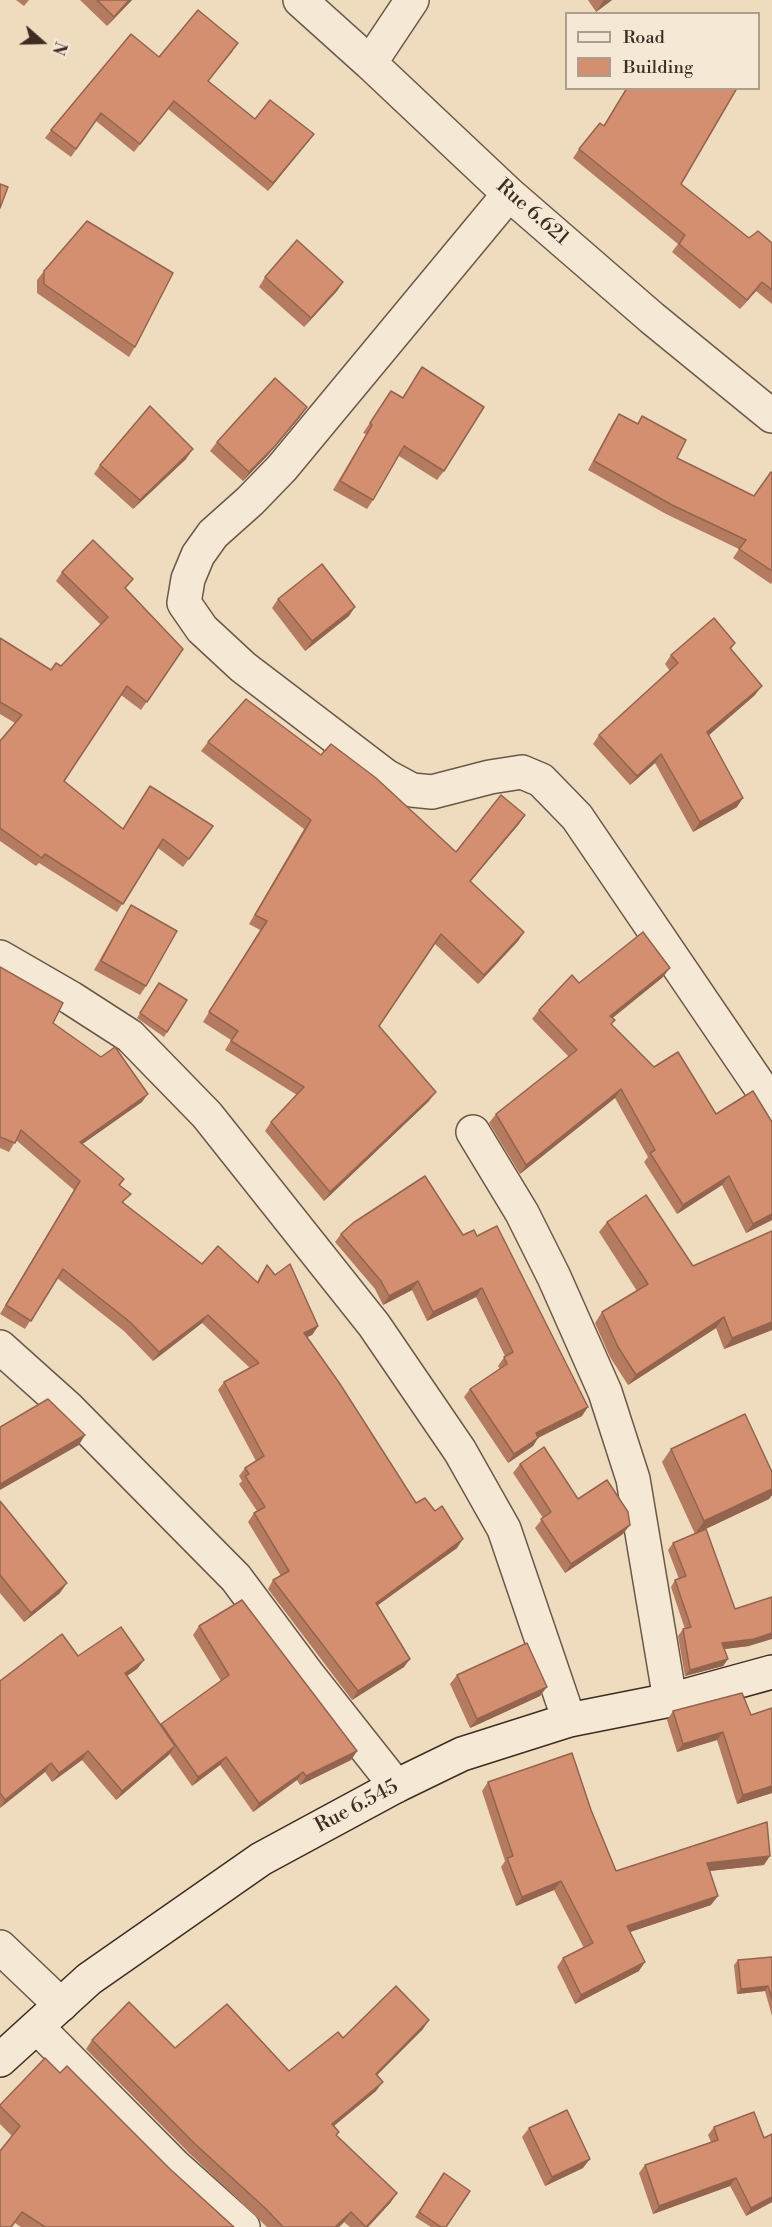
<!DOCTYPE html>
<html>
<head>
<meta charset="utf-8">
<style>
	body { margin:0 }
	#map { position:relative; width:772px; height:2227px; overflow:hidden; background:#efdbbe; font-family:"Libre Bodoni",serif }
	canvas { display:block }
	.legend { position:absolute; left:565px; top:12px; width:195px; height:78px; box-sizing:border-box; background:#f5e8d5; border:2px solid #ac9d8d; margin:0; padding:8px 10px; list-style:none; font-size:18px; color:#3f2c22 }
	.legend li { display:flex; align-items:center; gap:12px; height:30px }
	.legend b { width:30px; border:2px solid #ac9d8d }
	.north { position:absolute; left:12px; top:12px; width:60px; height:60px; -webkit-text-stroke:4px #f5e8d5; paint-order:stroke; rotate:110deg; font-size:16px; font-weight:700; line-height:24px; text-align:center; color:#3f2c22 }
	.north::after { content:''; display:block; margin:auto; width:21px; height:27px; background:#3f2c22; clip-path:polygon(50% 0,100% 100%,50% 72%,0 100%) }
</style>
</head>
<body>
<div id="map">
<canvas width="772" height="2227"></canvas>
<ul class="legend">
<li><b style="height:8px;background:#f5e8d5"></b>Road</li>
<li><b style="height:16px;background:#d38f70"></b>Building</li>
</ul>
<div class="north">N</div>
</div>
<script>
const ctx = document.querySelector('canvas').getContext('2d');
ctx.lineJoin = 'round';
function toPath(rows) {
  const path = new Path2D();
  for (const r of rows) {
    path.moveTo(r[0], r[1]);
    for (let i = 2; i < r.length; i += 2) path.lineTo(r[i], r[i + 1]);
  }
  return path;
}
function strokePath(path, color, width, dash) {
  ctx.strokeStyle = color;
  ctx.lineWidth = width;
  ctx.lineCap = dash ? 'butt' : 'round';
  ctx.setLineDash(dash || []);
  ctx.stroke(path);
}
function fillPath(path, color) {
  ctx.fillStyle = color;
  ctx.fill(path, 'evenodd');
}
function write(font, color, halo, rows, align = 'center') {
  ctx.font = font + ' "Libre Bodoni",serif';
  ctx.lineWidth = 4.5;
  ctx.setLineDash([]);
  ctx.textBaseline = 'middle';
  ctx.strokeStyle = halo;
  ctx.fillStyle = color;
  for (const [text, x, y, turn = 0] of rows) {
    ctx.save();
    ctx.translate(x, y);
    ctx.rotate((+turn || 0) * Math.PI / 180);
    ctx.textAlign = isNaN(turn) ? turn : align;
    if (halo) ctx.strokeText(text, 0, 0);
    ctx.fillText(text, 0, 0);
    ctx.restore();
  }
}
const street = toPath([
	[300,0,370,63,509,194,652,318,772,416],
	[370,63,412,0],
	[509,194,282,468,250,501,213,534,198,555,188,579,184,603,202,629,243,667,386,776,412,790,432,792,490,777,522,772,541,780,577,817,772,1104],
	[0,957,71,998,130,1036,207,1115,374,1325,460,1451,504,1529,569,1720],
	[473,1132,522,1213,554,1277,605,1392,633,1479,670,1700],
	[0,1347,68,1408,236,1578,309,1676,396,1786],
	[0,1947,61,2005],
	[37,2027,175,2166,243,2227]
]);
const secondary = toPath([
	[0,2060,89,1979,261,1859,396,1786,462,1754,569,1720,670,1700,772,1672]
]);
const wall = toPath([
	[16,0,29,0,24,6],
	[80,0,132,0,107,26],
	[588,0,612,0,596,12],
	[233,51,208,81,255,119,314,134,268,191,168,109,134,152,96,121,71,157,45,138,51,130,159,57],
	[627,88,737,88,681,184,749,238,772,243,772,304,756,291,740,309,672,252,678,244,573,158,579,149,604,126],
	[44,271,135,347,129,357,37,293,37,280],
	[265,277,343,282,337,291,304,327,259,287],
	[422,367,444,471,437,480,399,456,373,500,367,509,333,490,366,434,363,433,391,391,402,398],
	[619,414,637,424,642,416,677,458,754,496,772,473,772,582,771,584,733,558,739,549,666,514,588,470,613,423],
	[300,417,268,455,243,481,210,451,217,442],
	[186,459,133,509,94,474,100,465],
	[62,572,127,589,183,649,141,710,121,695,64,781,123,829,150,786,213,826,183,867,158,848,117,912,39,863,36,866,0,841,0,741,15,723,0,714,0,638,51,670,61,666,101,625,56,581],
	[278,599,349,616,305,651,272,608],
	[735,643,731,649,755,695,709,735,737,807,693,832,655,763,630,785,593,744,599,735,670,671,665,664,671,655],
	[208,742,321,755,456,852,525,815,519,824,470,882,524,932,518,941,478,984,435,944,379,1026,429,1101,324,1201,265,1131,271,1122,297,1095,225,1050,231,1040,203,1022,260,930,249,924,304,829,201,751],
	[131,905,146,986,140,995,94,970,125,915],
	[0,967,53,1023,142,1102,82,1144,124,1179,120,1185,124,1203,202,1264,257,1282,261,1274,267,1265,318,1326,312,1335,307,1337,416,1503,457,1548,377,1605,404,1667,352,1700,268,1589,273,1580,281,1576,248,1522,254,1513,257,1511,239,1484,242,1481,239,1476,245,1468,256,1461,218,1390,224,1382,250,1368,202,1323,153,1361,124,1331,57,1278,25,1329,0,1314,74,1190,16,1140,9,1152,0,1148],
	[663,977,612,1018,612,1025,772,1220,746,1233,722,1185,677,1214,644,1162,648,1157,615,1098,520,1174,489,1123,496,1114,569,1057,532,1019,539,1010,579,983],
	[159,983,167,1032,164,1037,137,1018],
	[607,1222,693,1266,772,1231,772,1330,724,1349,716,1328,628,1385,610,1357,595,1323,602,1312,637,1291,599,1232],
	[341,1234,477,1236,582,1416,538,1437,533,1446,508,1463,464,1397,470,1389,500,1369,498,1366,505,1356,476,1297,427,1321,412,1290,383,1305,375,1289,335,1242],
	[671,1449,772,1472,772,1495,769,1499,695,1534,662,1462],
	[520,1464,578,1499,623,1534,565,1573,535,1528,543,1518,513,1473],
	[0,1501,60,1593,24,1622,0,1593],
	[673,1543,735,1609,749,1646,724,1649,728,1659,723,1666,685,1676,678,1636,683,1629,685,1629,671,1587,675,1580,679,1579,668,1550],
	[199,1626,357,1751,351,1760,300,1785,297,1780,253,1812,220,1765,192,1786,169,1753,116,1800,82,1760,52,1782,45,1772,0,1808,0,1681,78,1656,144,1660,137,1669,127,1676,161,1725,221,1681,193,1635],
	[457,1675,540,1696,470,1728,450,1684],
	[772,1708,772,1793,737,1804,717,1740,677,1752,667,1720,673,1711,751,1715],
	[488,1782,591,1810,616,1871,764,1865,709,1871,711,1905,630,1932,639,1971,575,2004,557,1967,563,1958,584,1948,554,1890,516,1906,501,1867,505,1861,482,1791],
	[772,1957,772,2016,765,1991,737,1994,734,1965,738,1960],
	[423,2029,377,2075,376,2091,334,2126,339,2132,336,2136,391,2202,368,2227,350,2227,344,2222,339,2227,267,2227,188,2152,86,2049,92,2040,175,2048,289,2071,343,2038],
	[60,2073,170,2169,234,2227,21,2227,15,2223,12,2227,0,2227,12,2136,0,2124,0,2105],
	[714,2127,772,2202,746,2216,730,2186,653,2214,639,2173,645,2165,711,2142,708,2135],
	[529,2128,583,2168,545,2186,522,2137],
	[444,2173,446,2227,431,2227,415,2217]
]);
const shadedWall = toPath([
	[129,0,132,0,107,26,114,17],
	[604,0,612,0,596,12],
	[314,134,308,142,268,191,273,183],
	[343,282,337,291,304,327,311,318],
	[762,282,756,291,740,309,747,300],
	[307,407,300,417,268,455,243,481,249,472],
	[193,449,186,459,133,509,140,500],
	[355,607,349,616,305,651,312,641],
	[762,686,755,695,701,742,707,732],
	[661,754,655,763,630,785,637,776],
	[743,798,737,807,693,832,700,822],
	[525,815,519,824,463,890,470,881],
	[524,932,518,941,478,984,484,975],
	[670,968,663,977,604,1025,610,1016],
	[621,1089,615,1098,520,1174,526,1165],
	[436,1092,429,1101,324,1201,330,1192],
	[148,1094,142,1102,74,1150,80,1142],
	[729,1176,722,1185,677,1214,683,1205],
	[772,1214,772,1220,746,1233,753,1224],
	[418,1281,412,1290,383,1305,389,1296],
	[482,1288,476,1297,427,1321,433,1312],
	[208,1315,202,1323,153,1361,159,1352],
	[724,1317,716,1328,628,1385,636,1375],
	[772,1322,772,1330,724,1349,732,1338],
	[318,1326,312,1335,298,1341,304,1333],
	[588,1407,582,1416,530,1442,536,1433],
	[85,1435,79,1445,0,1490,0,1484],
	[538,1438,533,1446,508,1463,514,1454],
	[772,1489,772,1495,769,1499,695,1534,704,1521],
	[630,1525,623,1534,565,1573,571,1564],
	[463,1539,457,1548,370,1611,376,1603],
	[67,1583,60,1593,24,1622,31,1613],
	[772,1633,772,1639,749,1646,717,1650,722,1643],
	[410,1659,404,1667,352,1700,358,1691],
	[728,1659,723,1666,685,1676,690,1670],
	[144,1660,137,1669,118,1682,125,1673],
	[547,1687,540,1696,470,1728,477,1719],
	[723,1732,717,1740,677,1752,683,1744],
	[175,1746,169,1755,116,1800,122,1791],
	[88,1751,82,1760,52,1782,59,1773],
	[357,1751,351,1760,300,1785,306,1776],
	[226,1757,220,1765,192,1786,198,1777],
	[51,1763,45,1772,0,1808,5,1800],
	[303,1772,297,1780,253,1812,259,1803],
	[772,1786,772,1793,737,1804,743,1795],
	[770,1856,764,1865,701,1872,707,1863],
	[561,1881,554,1890,516,1906,522,1897],
	[718,1896,711,1905,621,1935,627,1926],
	[645,1962,639,1971,575,2004,581,1995],
	[768,1986,765,1991,737,1994,741,1989],
	[429,2020,423,2029,369,2083,376,2074],
	[383,2082,376,2091,325,2133,332,2124],
	[590,2159,583,2168,545,2186,552,2177],
	[736,2178,730,2186,653,2214,659,2206],
	[397,2193,391,2202,368,2227,366,2227],
	[772,2197,772,2202,746,2216,751,2208],
	[351,2212,344,2222,339,2227,335,2227]
]);
const building = toPath([
	[97,0,129,0,114,17,97,0],
	[198,10,238,43,208,81,255,119,270,100,314,134,273,183,174,101,140,144,101,113,76,149,51,130,131,34,159,57,198,10],
	[627,88,737,88,681,184,749,238,758,231,772,243,772,290,762,282,747,300,679,244,685,235,579,149,600,123,604,126,627,88],
	[0,184,8,187,0,208,0,184],
	[87,221,173,273,135,347,44,284,44,271,87,221],
	[297,240,343,282,311,318,265,277,297,240],
	[422,367,484,407,444,471,404,446,373,500,340,481,372,425,370,423,391,391,403,398,422,367],
	[275,378,307,407,275,446,249,472,217,442,275,378],
	[150,406,193,449,140,500,100,465,150,406],
	[619,414,638,424,642,416,686,440,677,458,754,496,771,472,772,473,772,571,739,549,746,540,672,505,594,461,619,414],
	[93,540,133,579,125,588,183,649,147,702,127,686,64,781,123,829,150,786,213,826,189,859,163,839,123,904,45,854,42,858,0,828,0,741,22,715,0,702,0,638,51,670,56,663,61,666,108,617,62,572,93,540],
	[322,564,355,607,312,641,278,599,322,564],
	[714,618,735,643,730,648,762,686,707,732,743,798,700,822,661,754,637,776,599,735,678,663,671,655,714,618],
	[246,699,321,755,331,744,376,778,456,852,501,795,525,815,470,881,524,932,484,975,441,934,379,1026,436,1092,330,1192,271,1122,304,1087,231,1041,238,1031,209,1012,267,921,255,915,311,820,208,742,246,699],
	[131,905,177,931,146,986,101,961,131,905],
	[643,932,670,968,610,1016,615,1020,611,1024,654,1067,678,1052,716,1114,753,1091,772,1122,772,1214,753,1224,729,1176,683,1205,650,1153,655,1150,621,1089,526,1165,496,1114,577,1050,539,1010,572,975,579,983,643,932],
	[0,967,63,1003,53,1023,101,1057,115,1047,148,1094,80,1142,124,1179,119,1185,131,1194,122,1202,202,1264,218,1246,258,1283,267,1265,275,1275,290,1264,318,1326,304,1333,340,1384,416,1503,425,1498,435,1511,442,1506,463,1539,376,1603,410,1659,358,1691,273,1580,289,1571,254,1513,265,1507,245,1476,249,1474,245,1468,264,1456,224,1382,259,1363,208,1315,159,1352,130,1322,63,1269,31,1321,6,1305,80,1181,21,1130,15,1143,0,1137,0,967],
	[159,983,187,1000,167,1032,140,1013,159,983],
	[425,1176,463,1235,474,1230,477,1236,497,1226,588,1407,536,1433,538,1438,514,1454,470,1389,507,1364,504,1357,513,1352,482,1288,433,1312,418,1281,389,1296,381,1281,341,1234,353,1223,425,1176],
	[646,1195,693,1266,772,1231,772,1322,732,1338,724,1317,636,1375,618,1347,602,1312,648,1284,607,1222,646,1195],
	[48,1399,85,1435,0,1484,0,1427,48,1399],
	[745,1414,772,1472,772,1489,704,1521,671,1449,745,1414],
	[544,1447,578,1499,607,1480,628,1512,630,1525,571,1564,541,1519,551,1512,520,1464,544,1447],
	[0,1501,67,1583,31,1613,0,1575,0,1501],
	[706,1529,735,1609,772,1597,772,1633,754,1639,722,1643,728,1659,690,1670,683,1629,691,1627,675,1580,686,1576,673,1543,706,1529],
	[242,1600,357,1751,306,1776,303,1772,259,1803,226,1757,198,1777,161,1724,229,1675,199,1626,242,1600],
	[121,1627,144,1660,125,1673,175,1746,122,1791,88,1751,59,1773,51,1763,5,1800,0,1793,0,1681,62,1634,78,1656,121,1627],
	[527,1643,547,1687,477,1719,457,1675,527,1643],
	[742,1693,751,1715,772,1708,772,1786,743,1795,723,1732,683,1744,673,1711,742,1693],
	[572,1753,591,1810,616,1871,767,1822,770,1856,707,1863,718,1896,627,1926,645,1962,581,1995,563,1958,593,1943,561,1881,522,1897,507,1858,513,1856,488,1782,572,1753],
	[772,1957,772,1999,768,1986,741,1989,738,1960,772,1957],
	[396,1986,429,2020,376,2074,383,2082,332,2124,339,2132,336,2135,397,2193,366,2227,351,2212,335,2227,283,2227,266,2209,194,2143,92,2040,129,2002,175,2048,227,2004,289,2071,338,2032,343,2038,396,1986],
	[45,2058,60,2073,67,2066,170,2169,234,2227,45,2227,22,2212,11,2227,0,2227,0,2151,20,2126,0,2106,0,2105,45,2058],
	[567,2110,590,2159,552,2177,529,2128,567,2110],
	[754,2112,764,2138,772,2134,772,2197,751,2208,736,2178,659,2206,645,2165,718,2140,714,2127,754,2112],
	[444,2173,470,2191,446,2227,441,2227,419,2212,444,2173]
]);
const streetNames = [
	["Rue 6.621",532,213,41],
	["Rue 6.545",357,1807,-28]
];
strokePath(street, '#6b5849', 36);
strokePath(secondary, '#3f2c22', 36);
strokePath(street, '#f5e8d5', 33);
strokePath(secondary, '#f5e8d5', 33);
fillPath(wall, '#b57b60');
fillPath(shadedWall, '#94644e');
fillPath(building, '#d38f70');
strokePath(building, '#94644e', 1.5);
write('20px', '#3f2c22', '#f5e8d5', streetNames);
</script>
</body>
</html>
